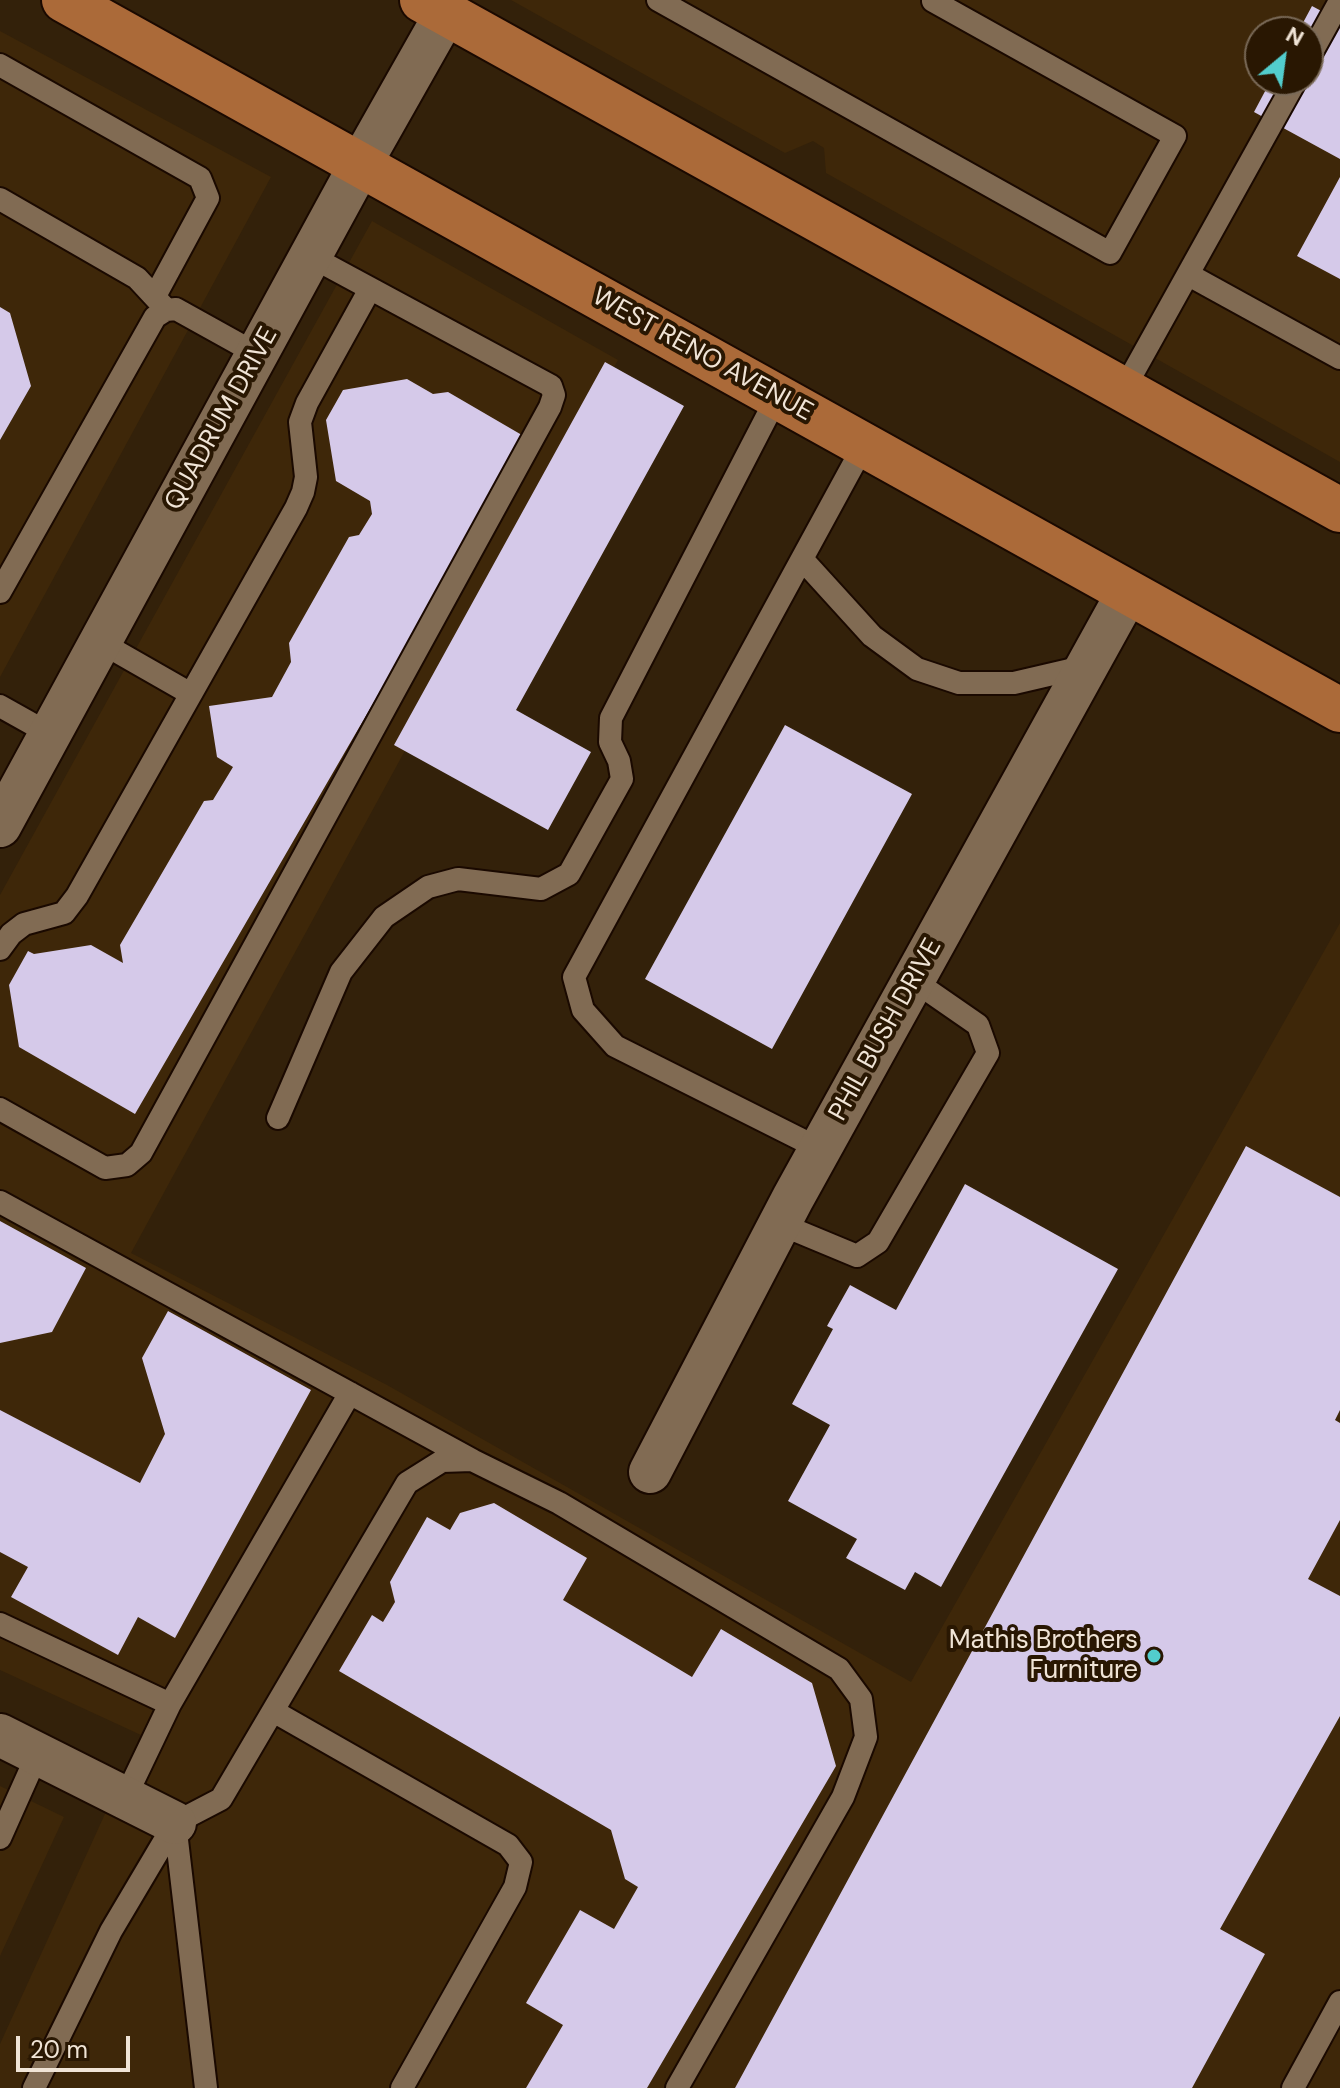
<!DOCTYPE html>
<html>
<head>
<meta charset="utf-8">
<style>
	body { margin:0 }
	#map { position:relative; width:1340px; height:2088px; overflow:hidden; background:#33210a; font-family:"DM Sans",sans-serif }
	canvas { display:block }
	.north { position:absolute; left:1244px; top:16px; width:80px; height:80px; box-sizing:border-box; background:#291702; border:2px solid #796957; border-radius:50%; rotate:29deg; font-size:22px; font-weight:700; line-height:32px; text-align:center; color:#f0e4d6 }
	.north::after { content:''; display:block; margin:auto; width:28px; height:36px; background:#52cdcd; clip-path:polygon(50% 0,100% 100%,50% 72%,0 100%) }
	.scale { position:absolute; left:16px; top:2036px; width:114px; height:36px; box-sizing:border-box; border:4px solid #f0e4d6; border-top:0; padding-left:10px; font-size:24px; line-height:28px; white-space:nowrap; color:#f0e4d6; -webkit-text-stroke:6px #291702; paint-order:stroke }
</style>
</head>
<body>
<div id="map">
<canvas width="1340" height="2088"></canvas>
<div class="north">N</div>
<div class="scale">20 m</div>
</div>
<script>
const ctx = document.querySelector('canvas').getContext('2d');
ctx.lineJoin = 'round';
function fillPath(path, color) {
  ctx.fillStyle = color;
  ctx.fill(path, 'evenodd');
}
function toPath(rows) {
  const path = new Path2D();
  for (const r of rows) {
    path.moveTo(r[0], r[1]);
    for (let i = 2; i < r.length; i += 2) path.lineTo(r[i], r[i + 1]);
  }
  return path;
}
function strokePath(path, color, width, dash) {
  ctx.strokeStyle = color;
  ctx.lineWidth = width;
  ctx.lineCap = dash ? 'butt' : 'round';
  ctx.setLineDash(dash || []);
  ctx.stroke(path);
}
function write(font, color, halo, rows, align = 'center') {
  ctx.font = font + ' "DM Sans",sans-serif';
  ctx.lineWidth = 8;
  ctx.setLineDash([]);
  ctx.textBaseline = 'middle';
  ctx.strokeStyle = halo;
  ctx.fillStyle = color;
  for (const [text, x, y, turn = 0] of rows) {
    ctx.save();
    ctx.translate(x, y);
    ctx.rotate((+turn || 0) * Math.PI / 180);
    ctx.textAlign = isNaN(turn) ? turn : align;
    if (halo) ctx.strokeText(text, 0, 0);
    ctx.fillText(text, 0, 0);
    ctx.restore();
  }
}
const built = toPath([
	[511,0,1340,0,1340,462,826,173,824,148,813,141,785,153],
	[1260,32,1308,32,1308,80,1260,80],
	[0,31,271,177,0,677],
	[372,221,618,360,131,1253,387,1385,911,1682,1340,923,1340,2088,0,2088,0,2044,141,1735,0,1670,0,895],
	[0,1786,64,1817,0,1956]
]);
const building = toPath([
	[1312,6,1340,21,1340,159,1254,112,1271,80,1308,80,1308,32,1298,32],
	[1340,177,1340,279,1297,256],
	[0,307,10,313,31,386,0,440],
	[605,362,684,406,516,710,591,752,548,830,394,745],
	[407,379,433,394,448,392,527,438,135,1114,19,1047,9,985,28,951,34,954,91,945,123,963,120,945,204,801,213,800,233,767,217,757,209,706,272,697,291,662,289,643,349,537,359,535,372,514,370,501,336,481,326,420,343,390],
	[785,725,912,794,772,1049,645,979],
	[1246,1146,1340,1197,1340,1410,1335,1420,1340,1423,1340,1520,1308,1579,1340,1596,1340,1716,1220,1929,1265,1954,1192,2088,735,2088],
	[965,1184,1118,1269,941,1587,915,1572,905,1590,846,1558,857,1539,788,1501,830,1425,792,1404,833,1329,827,1326,850,1285,896,1310],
	[0,1221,86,1268,52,1332,0,1343],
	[168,1311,311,1390,175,1638,138,1617,118,1655,11,1597,28,1567,0,1552,0,1410,140,1483,165,1434,142,1358],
	[494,1503,587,1558,563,1600,692,1677,721,1629,812,1683,836,1766,647,2088,526,2088,563,2025,526,2003,580,1910,614,1929,638,1887,625,1879,611,1830,339,1671,372,1615,383,1622,395,1602,390,1582,427,1517,450,1530,460,1513]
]);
const lane = toPath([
	[658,0,1110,253,1175,136,933,1],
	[1308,59,1340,1],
	[0,65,200,178,208,198,155,296],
	[0,199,137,278,163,306],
	[1189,275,1340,358],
	[1124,389,1296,80],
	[802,559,872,636,917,669,959,683,1014,683,1087,666],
	[0,592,155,317,166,310,176,309,257,354],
	[100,642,191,694],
	[0,706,50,734],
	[0,949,11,934,24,924,64,913,77,896,296,508,303,492,306,477,300,422,307,403,370,289],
	[0,1109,105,1168,127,1165,141,1153,550,407,554,395,551,386,310,256],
	[278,1118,341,972,384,917,428,887,458,879,541,889,569,874,622,779,619,761,610,742,611,718,777,397],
	[820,1149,615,1046,583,1010,574,977,864,445],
	[0,1202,472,1460],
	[780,1224,857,1256,878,1242,988,1053,978,1025,913,980],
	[0,1624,170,1704,350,1393],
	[273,1711,508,1845,521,1862,515,1887,402,2088],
	[125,1798,170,1704],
	[175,1823,206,2088],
	[0,1838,38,1753],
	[34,2088,111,1931,175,1823,221,1799,407,1483,442,1461,472,1460,559,1503,839,1669,861,1699,866,1737,843,1797,677,2088],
	[1293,2088,1340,2002]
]);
const street = toPath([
	[0,826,360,165,446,13],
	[650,1472,793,1198,1128,592],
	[0,1735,175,1823]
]);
const primary = toPath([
	[64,0,1340,710],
	[422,0,1340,510]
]);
const markers = [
	[1154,1656,8,"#52cdcd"]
];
const streetNames = [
	["WEST RENO AVENUE",702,355,29],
	["QUADRUM DRIVE",222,419,-61],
	["PHIL BUSH DRIVE",886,1030,-61]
];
const poiNames = [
	["Mathis Brothers",1138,1641],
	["Furniture",1138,1671]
];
fillPath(built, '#3e2709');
fillPath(building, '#d5c9e9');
strokePath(lane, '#1a0900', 26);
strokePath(street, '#1a0900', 46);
strokePath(primary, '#1a0900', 48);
strokePath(lane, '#816b53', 22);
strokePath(street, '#816b53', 42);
strokePath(primary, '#ab6a39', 44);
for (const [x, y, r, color] of markers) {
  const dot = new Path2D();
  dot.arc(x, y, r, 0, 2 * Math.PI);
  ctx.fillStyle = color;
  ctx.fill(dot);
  strokePath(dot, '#291702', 3);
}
write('26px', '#f0e4d6', '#291702', streetNames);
write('26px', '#f0e4d6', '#291702', poiNames, 'right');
</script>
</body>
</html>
